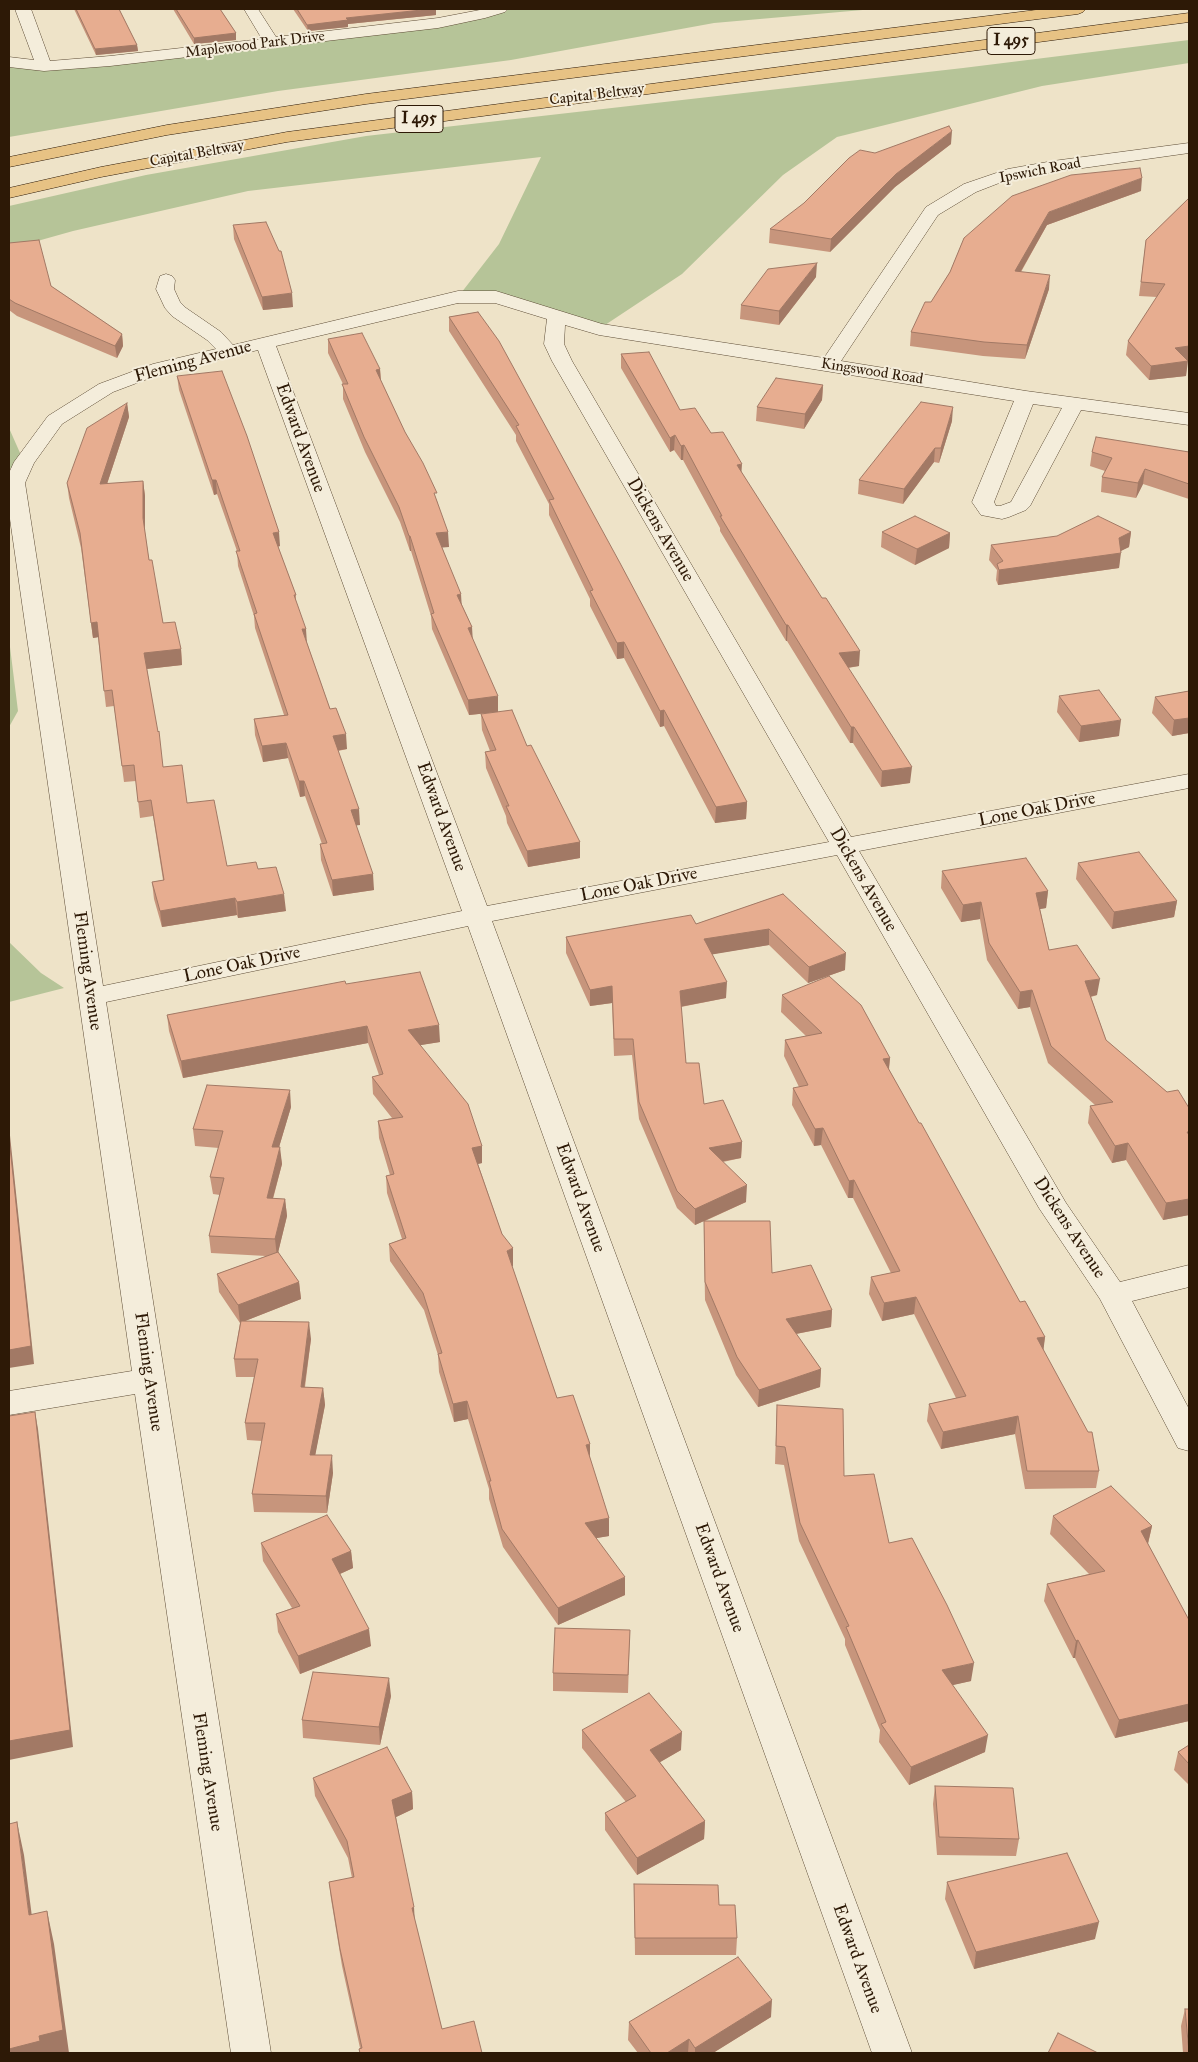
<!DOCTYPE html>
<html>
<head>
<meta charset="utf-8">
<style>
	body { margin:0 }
	#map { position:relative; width:1198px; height:2062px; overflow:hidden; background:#eee3c8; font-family:"IM FELL Great Primer",serif }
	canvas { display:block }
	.frame { position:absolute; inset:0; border:10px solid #2d1906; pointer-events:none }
</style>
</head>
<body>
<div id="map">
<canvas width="1198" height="2062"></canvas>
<div class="frame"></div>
</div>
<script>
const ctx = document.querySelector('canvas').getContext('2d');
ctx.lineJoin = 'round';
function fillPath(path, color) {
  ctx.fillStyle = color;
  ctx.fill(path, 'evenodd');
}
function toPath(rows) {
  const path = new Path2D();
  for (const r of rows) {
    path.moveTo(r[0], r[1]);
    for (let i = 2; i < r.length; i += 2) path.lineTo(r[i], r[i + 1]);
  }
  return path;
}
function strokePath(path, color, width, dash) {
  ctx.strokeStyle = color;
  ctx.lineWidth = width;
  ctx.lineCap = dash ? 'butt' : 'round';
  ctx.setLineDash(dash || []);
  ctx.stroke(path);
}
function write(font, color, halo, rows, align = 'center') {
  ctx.font = font + ' "IM FELL Great Primer",serif';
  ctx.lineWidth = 4;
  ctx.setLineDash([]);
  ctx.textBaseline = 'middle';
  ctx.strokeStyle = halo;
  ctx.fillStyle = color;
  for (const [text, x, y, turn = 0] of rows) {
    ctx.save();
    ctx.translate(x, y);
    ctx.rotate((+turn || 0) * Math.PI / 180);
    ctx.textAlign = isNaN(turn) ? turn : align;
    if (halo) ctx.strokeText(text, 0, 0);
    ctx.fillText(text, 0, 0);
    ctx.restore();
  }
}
const green = toPath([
	[500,9,874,9,714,23,511,60,278,91,9,137,9,61,44,66,480,15],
	[1189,40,1189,63,1042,86,837,137,783,175,682,274,599,329,496,297,458,297,499,244,541,157,248,191,73,231,9,249,9,206,146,175,366,136,963,68],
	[9,428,24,462,9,469],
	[9,639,18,711,9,727],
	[9,942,41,973,64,988,9,1002]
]);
const minor = toPath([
	[15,9,31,9,50,61,110,56,262,39,244,9,258,9,276,37,438,18,485,9,508,9,505,12,485,18,438,28,110,66,44,71,9,67,9,57,34,60,15,9],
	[1189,143,1189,153,1012,178,976,192,938,215,841,361,1026,391,1189,413,1189,425,1081,410,1030,506,1026,510,1009,517,1002,519,981,515,972,502,1014,401,599,335,565,325,564,344,572,361,851,837,1189,774,1189,788,859,851,1066,1203,1120,1282,1189,1265,1189,1287,1132,1301,1189,1409,1189,1451,1178,1448,1100,1299,1039,1208,837,855,492,921,912,2053,872,2053,468,926,106,1002,271,2053,231,2053,135,1394,9,1415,9,1391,132,1371,9,512,9,473,14,462,48,416,99,384,153,364,216,349,207,340,172,316,165,308,156,289,160,276,166,274,172,276,175,280,174,289,180,302,186,308,221,332,233,345,458,291,496,291,602,324,824,358,926,207,964,184,1008,169,1053,161,1189,143],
	[458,303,495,303,547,319,544,344,552,361,829,842,487,906,276,346,458,303],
	[258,350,462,911,103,986,25,483,34,463,62,424,113,392,166,372,258,350],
	[1033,404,1062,408,1011,502,1000,506,996,506,994,502,1033,404]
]);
const motorway = toPath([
	[1044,9,1086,9,1083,12,1078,14,366,104,167,135,9,167,9,157,167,125,366,94,1044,9],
	[1189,13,1189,22,287,142,101,177,9,198,9,188,101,167,287,132,1189,13]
]);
const wall = toPath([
	[74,9,119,9,137,45,138,51,96,55],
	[173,9,220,9,236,33,236,40,194,44],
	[293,9,436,9,436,15,348,24,348,27,308,31],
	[951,144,895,187,830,252,769,243,770,229,875,153],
	[1141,191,1047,225,1021,272,1049,289,1025,359,983,356,910,346,911,332,931,302,950,272,964,238],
	[1189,198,1189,360,1187,360,1186,376,1149,380,1126,355,1128,341,1157,297,1139,296,1146,240],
	[233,225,293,307,263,310,234,239],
	[9,244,51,286,122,334,123,346,117,358,17,316,9,310],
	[816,277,779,325,740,319,741,305],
	[478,312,747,802,746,819,715,823,664,726,660,727,624,658,617,659,590,606,590,599,549,515,549,504,516,441,516,435,449,331,449,317],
	[328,339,380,369,381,381,437,501,449,547,442,547,462,605,472,627,472,637,498,712,469,715,432,629,431,616,411,551,410,551,400,522,365,452,343,399,343,384,328,353],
	[621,354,680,410,711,433,742,473,859,666,848,668,910,783,881,787,853,743,850,743,787,641,786,641,720,531,720,528,683,460,681,460,674,450,670,452,621,368],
	[177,376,280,546,278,547,296,595,296,603,307,643,330,709,347,749,338,751,360,825,356,825,374,890,333,896,321,860,320,844,322,844,305,796,300,797,288,758,263,762,255,735,254,719,284,715,255,628,254,616,238,566,237,551,217,494,214,495,179,390],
	[823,385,822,400,804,429,756,421,757,407],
	[127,403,129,417,107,484,143,481,145,496,145,532,149,560,163,623,181,649,182,665,147,669,163,767,227,866,258,869,286,911,238,918,237,915,162,927,154,899,152,882,163,880,153,816,140,818,136,781,124,782,114,706,106,707,98,637,93,638,81,548,69,498,67,483],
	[952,421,939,463,934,462,903,504,858,494,859,480],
	[1092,452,1189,452,1189,499,1143,484,1136,498,1101,492,1102,477,1105,471,1090,466],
	[882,532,950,533,949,548,915,565,881,547],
	[1131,532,1129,547,1120,551,1119,568,998,585,996,580,997,570,989,560,991,545],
	[1189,691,1189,733,1172,736,1152,713,1155,697],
	[1059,696,1119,736,1079,742,1057,712],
	[481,714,527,746,580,842,580,858,528,867,507,823,506,816,486,768,485,752,490,751,482,730],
	[1078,863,1177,901,1174,917,1112,929,1076,879],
	[942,871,1048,891,1046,908,1040,909,1049,950,1097,995,1091,997,1106,1040,1167,1092,1189,1108,1189,1215,1163,1220,1126,1160,1112,1163,1088,1123,1090,1106,1095,1105,1048,1063,1030,1007,1018,1009,987,960,980,919,961,922,941,888],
	[783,894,845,970,808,983,769,945,712,954,726,998,681,1007,686,1063,704,1104,742,1142,741,1158,723,1162,746,1202,705,1221,772,1273,832,1310,831,1327,796,1334,821,1369,820,1387,758,1407,736,1375,705,1300,704,1238,704,1221,695,1225,677,1208,639,1119,632,1055,614,1056,612,1003,590,1006,566,953,566,937,696,924],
	[346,984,440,1042,420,1045,482,1146,482,1163,478,1164,513,1266,512,1266,557,1398,590,1458,609,1536,596,1538,625,1595,558,1625,503,1547,489,1499,489,1489,468,1419,454,1422,439,1372,438,1355,424,1310,390,1261,389,1244,402,1239,387,1193,386,1176,390,1175,379,1138,378,1121,392,1118,373,1094,372,1077,379,1075,368,1043,183,1078,169,1031,167,1015],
	[782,995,890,1058,889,1070,1020,1302,1045,1337,1043,1349,1099,1471,1096,1488,1025,1489,1015,1434,941,1449,927,1421,929,1404,956,1398,914,1314,882,1321,869,1294,871,1277,891,1273,853,1198,848,1198,821,1145,814,1146,792,1105,793,1088,799,1087,784,1056,785,1040,806,1036,781,1012],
	[291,1107,279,1147,282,1164,273,1199,285,1199,287,1216,278,1252,299,1282,301,1299,245,1321,311,1339,305,1387,323,1388,325,1405,315,1455,333,1473,327,1513,254,1512,252,1494,262,1441,247,1440,245,1423,254,1377,236,1377,234,1359,240,1323,219,1292,217,1274,266,1256,211,1253,209,1236,220,1195,213,1194,210,1177,219,1148,195,1146,193,1129],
	[777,1405,844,1476,889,1543,971,1681,952,1685,985,1752,909,1785,879,1742,880,1730,845,1645,845,1639,799,1541,784,1465,775,1464],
	[1053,1516,1152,1526,1148,1544,1189,1620,1189,1721,1115,1738,1075,1658,1073,1658,1044,1601,1047,1584,1089,1574,1050,1534],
	[261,1543,351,1551,353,1568,340,1574,371,1646,300,1674,278,1632,276,1614,292,1608,263,1561],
	[630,1630,628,1693,553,1691,553,1673],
	[391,1696,380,1745,303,1738,302,1720],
	[582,1730,681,1750,660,1762,705,1821,704,1839,637,1875,605,1830,605,1813,626,1802,582,1748],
	[1189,1745,1189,1785,1174,1770,1178,1752],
	[313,1778,412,1792,413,1809,396,1817,415,1922,442,2029,482,2053,359,2053,359,2049,360,2048,342,1966,331,1899,329,1882,352,1878,348,1858,315,1796],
	[935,1786,1019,1839,1016,1856,937,1855,933,1804],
	[947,1882,1095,1939,974,1969,945,1899],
	[634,1884,719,1905,737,1938,736,1955,635,1955],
	[1185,2009,1189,2053,1183,2053,1181,2026],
	[771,2017,713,2053,638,2053,628,2040,629,2022]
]);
const shadedWall = toPath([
	[431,9,436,9,436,15,348,24,348,27,308,31,307,25,346,18],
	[236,33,236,40,194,44,194,38],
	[137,45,138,51,96,55,95,49],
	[952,131,951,144,895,187,830,252,831,239,896,174],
	[1142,178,1141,191,1047,225,1013,285,1015,271,1049,212],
	[817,263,816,277,779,325,779,311],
	[1050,275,1049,289,1025,359,1027,345],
	[292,293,293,307,263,310,262,297],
	[122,334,123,346,117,358,115,346],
	[1189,346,1189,360,1173,362,1175,348],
	[1188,361,1186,376,1149,380,1151,366],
	[380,369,381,383,376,370],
	[823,385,822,400,804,429,805,414],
	[127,403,129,417,102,499,100,484],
	[953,407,952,421,939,463,941,448],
	[675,435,674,450,670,452,670,438],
	[684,445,683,460,681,460,681,446],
	[935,448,934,462,903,504,904,489],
	[742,464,741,479,737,465],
	[1145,469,1143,484,1136,498,1138,483],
	[212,480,216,480,217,494,214,495],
	[143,481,145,496,145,533,143,518],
	[279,532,280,546,274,547,273,533],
	[448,532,449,547,437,548,436,533],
	[1131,532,1129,547,1117,553,1119,538],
	[950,533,949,548,915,565,917,549],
	[409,536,410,536,411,551,410,551],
	[1121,553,1119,568,998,585,999,570],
	[461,594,462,610,457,595],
	[97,622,99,637,93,638,91,623],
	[786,625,788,625,787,641,786,641],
	[472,627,473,643,468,628],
	[302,629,306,629,307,644],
	[624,642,624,658,617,659,617,643],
	[181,649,182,665,146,669,144,653],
	[860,651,859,666,838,669,839,653],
	[498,696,498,712,469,715,468,700],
	[664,710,664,726,660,727,660,711],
	[1189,718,1189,733,1172,736,1174,720],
	[1121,720,1119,736,1079,742,1081,726],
	[851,727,854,727,853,743,850,743],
	[346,734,347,749,334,751,333,736],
	[286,743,288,758,263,762,262,746],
	[912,767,910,783,881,787,882,771],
	[299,781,304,781,305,796,300,797],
	[747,802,746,819,715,823,716,807],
	[359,809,360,825,352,826,351,810],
	[580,842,580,858,528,867,527,851],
	[373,874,374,890,333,896,332,880],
	[1048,891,1046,908,1034,910,1036,893],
	[284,894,286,911,238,918,237,902],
	[235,898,237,915,162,927,160,911],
	[1177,901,1174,917,1112,929,1114,912],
	[981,902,980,919,961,922,963,905],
	[769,929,769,945,703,956,704,939],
	[846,953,845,970,808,983,809,967],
	[1100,979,1097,995,1083,998,1085,981],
	[727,982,726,998,679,1007,680,991],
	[612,986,612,1003,590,1006,590,990],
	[1032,990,1030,1007,1018,1009,1020,992],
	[439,1025,440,1042,409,1047,408,1030],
	[367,1026,368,1043,183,1078,181,1061],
	[890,1058,888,1075,883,1059],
	[290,1090,291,1107,274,1164,272,1147],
	[9,1126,34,1364,9,1368],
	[823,1128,821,1145,814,1146,815,1129],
	[742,1142,741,1158,708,1164,709,1148],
	[1128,1143,1126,1160,1112,1163,1115,1146],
	[482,1146,482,1163,473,1165,472,1148],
	[280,1147,282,1164,268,1216,267,1198],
	[854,1180,853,1198,848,1198,849,1181],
	[747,1185,746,1202,695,1225,695,1209],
	[285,1199,287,1216,277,1257,275,1239],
	[1189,1199,1189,1215,1163,1220,1166,1203],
	[513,1248,513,1266,507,1268,507,1251],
	[299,1282,301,1299,240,1323,238,1305],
	[916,1297,914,1314,882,1321,884,1303],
	[832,1310,831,1327,785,1336,786,1319],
	[309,1322,311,1339,302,1404,301,1387],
	[1045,1337,1043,1354,1037,1338],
	[821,1369,820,1387,758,1407,759,1390],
	[323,1388,325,1405,312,1472,310,1455],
	[467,1401,468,1419,454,1422,453,1404],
	[35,1412,38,1429,73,1747,9,1760,9,1741],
	[1018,1416,1015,1434,941,1449,943,1432],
	[590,1444,590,1462,586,1445],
	[332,1455,333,1473,327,1513,326,1496],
	[609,1518,609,1536,585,1540,585,1523],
	[1152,1526,1148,1543,1138,1549,1141,1531],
	[351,1551,353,1568,333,1577,332,1559],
	[625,1577,625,1595,558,1625,558,1608],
	[369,1629,371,1646,300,1674,298,1656],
	[1078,1640,1075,1658,1073,1658,1076,1641],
	[974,1663,971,1681,940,1688,942,1670],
	[389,1678,391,1696,380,1745,379,1727],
	[1189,1704,1189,1721,1115,1738,1119,1720],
	[682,1732,681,1750,650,1768,650,1750],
	[988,1735,985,1752,909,1785,911,1767],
	[412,1792,413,1809,394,1818,392,1800],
	[705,1821,704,1839,637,1875,637,1858],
	[17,1822,24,1855,36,1948,29,1915],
	[414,1907,415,1924,412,1908],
	[47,1911,54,1944,69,2053,9,2053,9,2049,39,2036],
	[1099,1922,1095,1939,974,1969,976,1952],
	[772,2000,771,2017,713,2053,695,2053,695,2048],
	[689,2039,688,2053,667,2053]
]);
const building = toPath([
	[76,9,119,9,137,45,95,49,76,9],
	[176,9,220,9,236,33,194,38,176,9],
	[297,9,431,9,346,18,348,20,307,25,297,9],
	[949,126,952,131,896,174,831,239,770,229,804,203,849,158,860,150,875,153,949,126],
	[1140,168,1142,178,1049,212,1015,271,1050,275,1027,345,984,342,911,332,925,302,931,302,950,272,964,238,1012,196,1071,175,1140,168],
	[1189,198,1189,346,1175,348,1188,361,1151,366,1128,341,1165,284,1141,282,1146,240,1189,198],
	[266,222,279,251,281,251,292,293,262,297,233,225,266,222],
	[39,240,51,286,122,334,115,346,15,303,9,299,9,243,39,240],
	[817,263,779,311,741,305,768,269,817,263],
	[478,312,499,341,620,563,747,802,716,807,664,710,660,711,624,642,617,643,590,591,593,590,549,500,554,499,516,426,519,425,449,317,478,312],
	[362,333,380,369,376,370,405,432,423,463,437,493,434,493,448,532,436,533,461,594,457,595,472,627,468,628,498,696,468,700,431,614,434,613,410,536,409,536,399,507,364,437,342,384,348,384,328,339,362,333],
	[649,352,680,410,695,408,711,433,723,432,742,464,737,465,822,598,826,598,860,651,839,653,912,767,882,771,854,727,851,727,788,625,786,625,720,516,722,516,684,445,681,446,675,435,670,438,621,354,649,352],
	[222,371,247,436,279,532,273,533,296,595,294,595,306,629,302,629,330,709,336,708,346,734,333,736,359,809,351,810,373,874,332,880,320,844,327,843,304,781,299,781,286,743,262,746,254,719,288,715,254,614,257,613,236,551,240,551,216,480,212,480,177,376,222,371],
	[776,378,823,385,805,414,757,407,776,378],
	[921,402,953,407,941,448,935,448,904,489,859,480,921,402],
	[127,403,100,484,143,481,143,518,149,560,152,560,163,623,175,622,181,649,144,653,158,732,159,731,163,767,182,765,187,803,214,800,227,866,256,862,258,869,276,867,284,894,237,902,235,898,160,911,152,882,164,880,151,800,138,802,134,765,122,766,112,690,104,691,97,622,91,623,80,533,67,483,87,428,127,403],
	[1096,437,1189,452,1189,484,1145,469,1138,483,1102,477,1112,458,1092,452,1096,437],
	[915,516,950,533,917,549,882,532,915,516],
	[1098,516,1131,532,1119,538,1121,553,999,570,997,564,1003,561,991,545,1057,536,1098,516],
	[1099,690,1121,720,1081,726,1059,696,1099,690],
	[1189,691,1189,718,1174,720,1155,697,1189,691],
	[512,710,527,746,531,745,580,842,527,851,506,806,509,806,485,752,496,750,481,714,512,710],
	[1139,852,1177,901,1114,912,1078,863,1139,852],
	[1026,858,1048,891,1036,893,1049,950,1077,945,1100,979,1085,981,1106,1040,1167,1092,1178,1090,1189,1108,1189,1132,1187,1132,1189,1135,1189,1199,1166,1203,1128,1143,1115,1146,1090,1106,1113,1102,1051,1046,1032,990,1020,992,989,943,981,902,963,905,942,871,1026,858],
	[783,894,846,953,809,967,769,929,704,939,727,982,680,991,686,1063,699,1063,704,1104,723,1100,742,1142,709,1148,747,1185,695,1209,677,1191,639,1102,633,1039,614,1039,612,986,590,990,566,937,691,915,696,924,783,894],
	[420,972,439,1025,408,1030,468,1104,482,1146,472,1148,502,1234,513,1248,507,1251,557,1398,573,1395,590,1444,586,1445,609,1518,585,1523,625,1577,558,1608,502,1529,489,1481,491,1481,467,1401,453,1404,438,1354,442,1353,423,1293,389,1244,406,1238,386,1176,394,1174,378,1121,403,1117,372,1077,383,1074,367,1026,181,1061,167,1015,345,981,346,984,420,972],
	[829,976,861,1005,890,1058,883,1059,919,1123,921,1123,1020,1302,1025,1301,1045,1337,1037,1338,1088,1432,1092,1432,1099,1471,1027,1471,1018,1416,943,1432,929,1404,966,1396,916,1297,884,1303,871,1277,900,1271,854,1180,849,1181,823,1128,815,1129,793,1088,808,1085,785,1040,822,1033,782,995,829,976],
	[207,1085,290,1090,272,1147,280,1147,267,1198,285,1199,275,1239,209,1236,224,1178,210,1177,223,1131,193,1129,207,1085],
	[9,1137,31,1346,9,1350,9,1137],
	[704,1221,770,1221,772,1273,811,1265,832,1310,786,1319,821,1369,759,1390,737,1357,705,1282,704,1221],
	[278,1252,299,1282,238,1305,217,1274,278,1252],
	[241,1321,309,1322,301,1387,323,1388,310,1455,332,1455,326,1496,252,1494,265,1423,245,1423,258,1359,234,1359,241,1321],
	[777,1405,843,1409,844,1476,874,1474,889,1543,912,1538,947,1605,974,1663,942,1670,988,1735,911,1767,881,1724,886,1722,846,1627,849,1626,800,1523,785,1447,776,1446,777,1405],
	[35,1412,70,1730,9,1741,9,1416,35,1412],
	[1111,1486,1152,1526,1141,1531,1189,1620,1189,1704,1119,1720,1078,1640,1076,1641,1047,1584,1105,1571,1053,1516,1111,1486],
	[327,1515,351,1551,332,1559,369,1629,298,1656,276,1614,300,1606,261,1543,327,1515],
	[555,1628,630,1630,628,1675,553,1673,555,1628],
	[313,1672,389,1678,379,1727,302,1720,313,1672],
	[649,1693,682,1732,650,1750,705,1821,637,1858,605,1813,636,1796,582,1730,649,1693],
	[1189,1745,1189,1764,1178,1752,1189,1745],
	[387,1747,412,1792,392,1800,414,1907,412,1908,442,2029,474,2021,482,2053,360,2053,359,2049,362,2048,340,1949,329,1882,354,1877,347,1841,313,1778,387,1747],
	[935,1786,1013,1788,1019,1839,939,1837,935,1786],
	[17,1822,29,1915,47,1911,63,2030,39,2036,40,2041,9,2049,9,1824,17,1822],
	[1067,1853,1099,1922,976,1952,947,1882,1067,1853],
	[634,1884,718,1885,719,1905,735,1905,737,1938,635,1938,634,1884],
	[738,1957,772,2000,695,2048,689,2039,667,2053,651,2053,629,2022,738,1957],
	[1185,2009,1189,2009,1189,2052,1185,2009],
	[1058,2033,1098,2053,1048,2053,1058,2033]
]);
const farStreetnames = [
	["Maplewood Park Drive",255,45,-7],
	["Capital Beltway",597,95,-7],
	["Capital Beltway",197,154,-10],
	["Ipswich Road",1040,171,-11],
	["Kingswood Road",872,372,9]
];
const shields = [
	[1011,41,48],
	[419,119,48]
];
const shieldNames = [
	["I 495",1011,41],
	["I 495",419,119]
];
const streetNames = [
	["Fleming Avenue",193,362,-15],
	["Edward Avenue",300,438,70],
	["Dickens Avenue",660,530,60],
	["Lone Oak Drive",1037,810,-11],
	["Edward Avenue",441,817,70],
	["Dickens Avenue",863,880,60],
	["Lone Oak Drive",639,885,-11],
	["Lone Oak Drive",242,965,-12],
	["Fleming Avenue",87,971,82],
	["Edward Avenue",580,1198,70],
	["Dickens Avenue",1069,1228,57],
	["Fleming Avenue",148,1372,82],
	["Edward Avenue",719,1578,70],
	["Fleming Avenue",207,1772,81],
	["Edward Avenue",857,1959,70]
];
fillPath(green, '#b6c498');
strokePath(minor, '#5d4c36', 1);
strokePath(motorway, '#2d1906', 1);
fillPath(minor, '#f4eddb');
fillPath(motorway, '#e7c284');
fillPath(wall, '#c7957c');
fillPath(shadedWall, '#a27965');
fillPath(building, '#e7ad90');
strokePath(building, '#a27965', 1);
write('15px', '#2d1906', '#f4eddb', farStreetnames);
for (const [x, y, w] of shields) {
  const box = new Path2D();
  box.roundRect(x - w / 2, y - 13.5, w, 27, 4);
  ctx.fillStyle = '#f4eddb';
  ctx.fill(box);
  strokePath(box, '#2d1906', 1);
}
write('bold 16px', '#2d1906', null, shieldNames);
write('18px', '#2d1906', '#f4eddb', streetNames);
</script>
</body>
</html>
